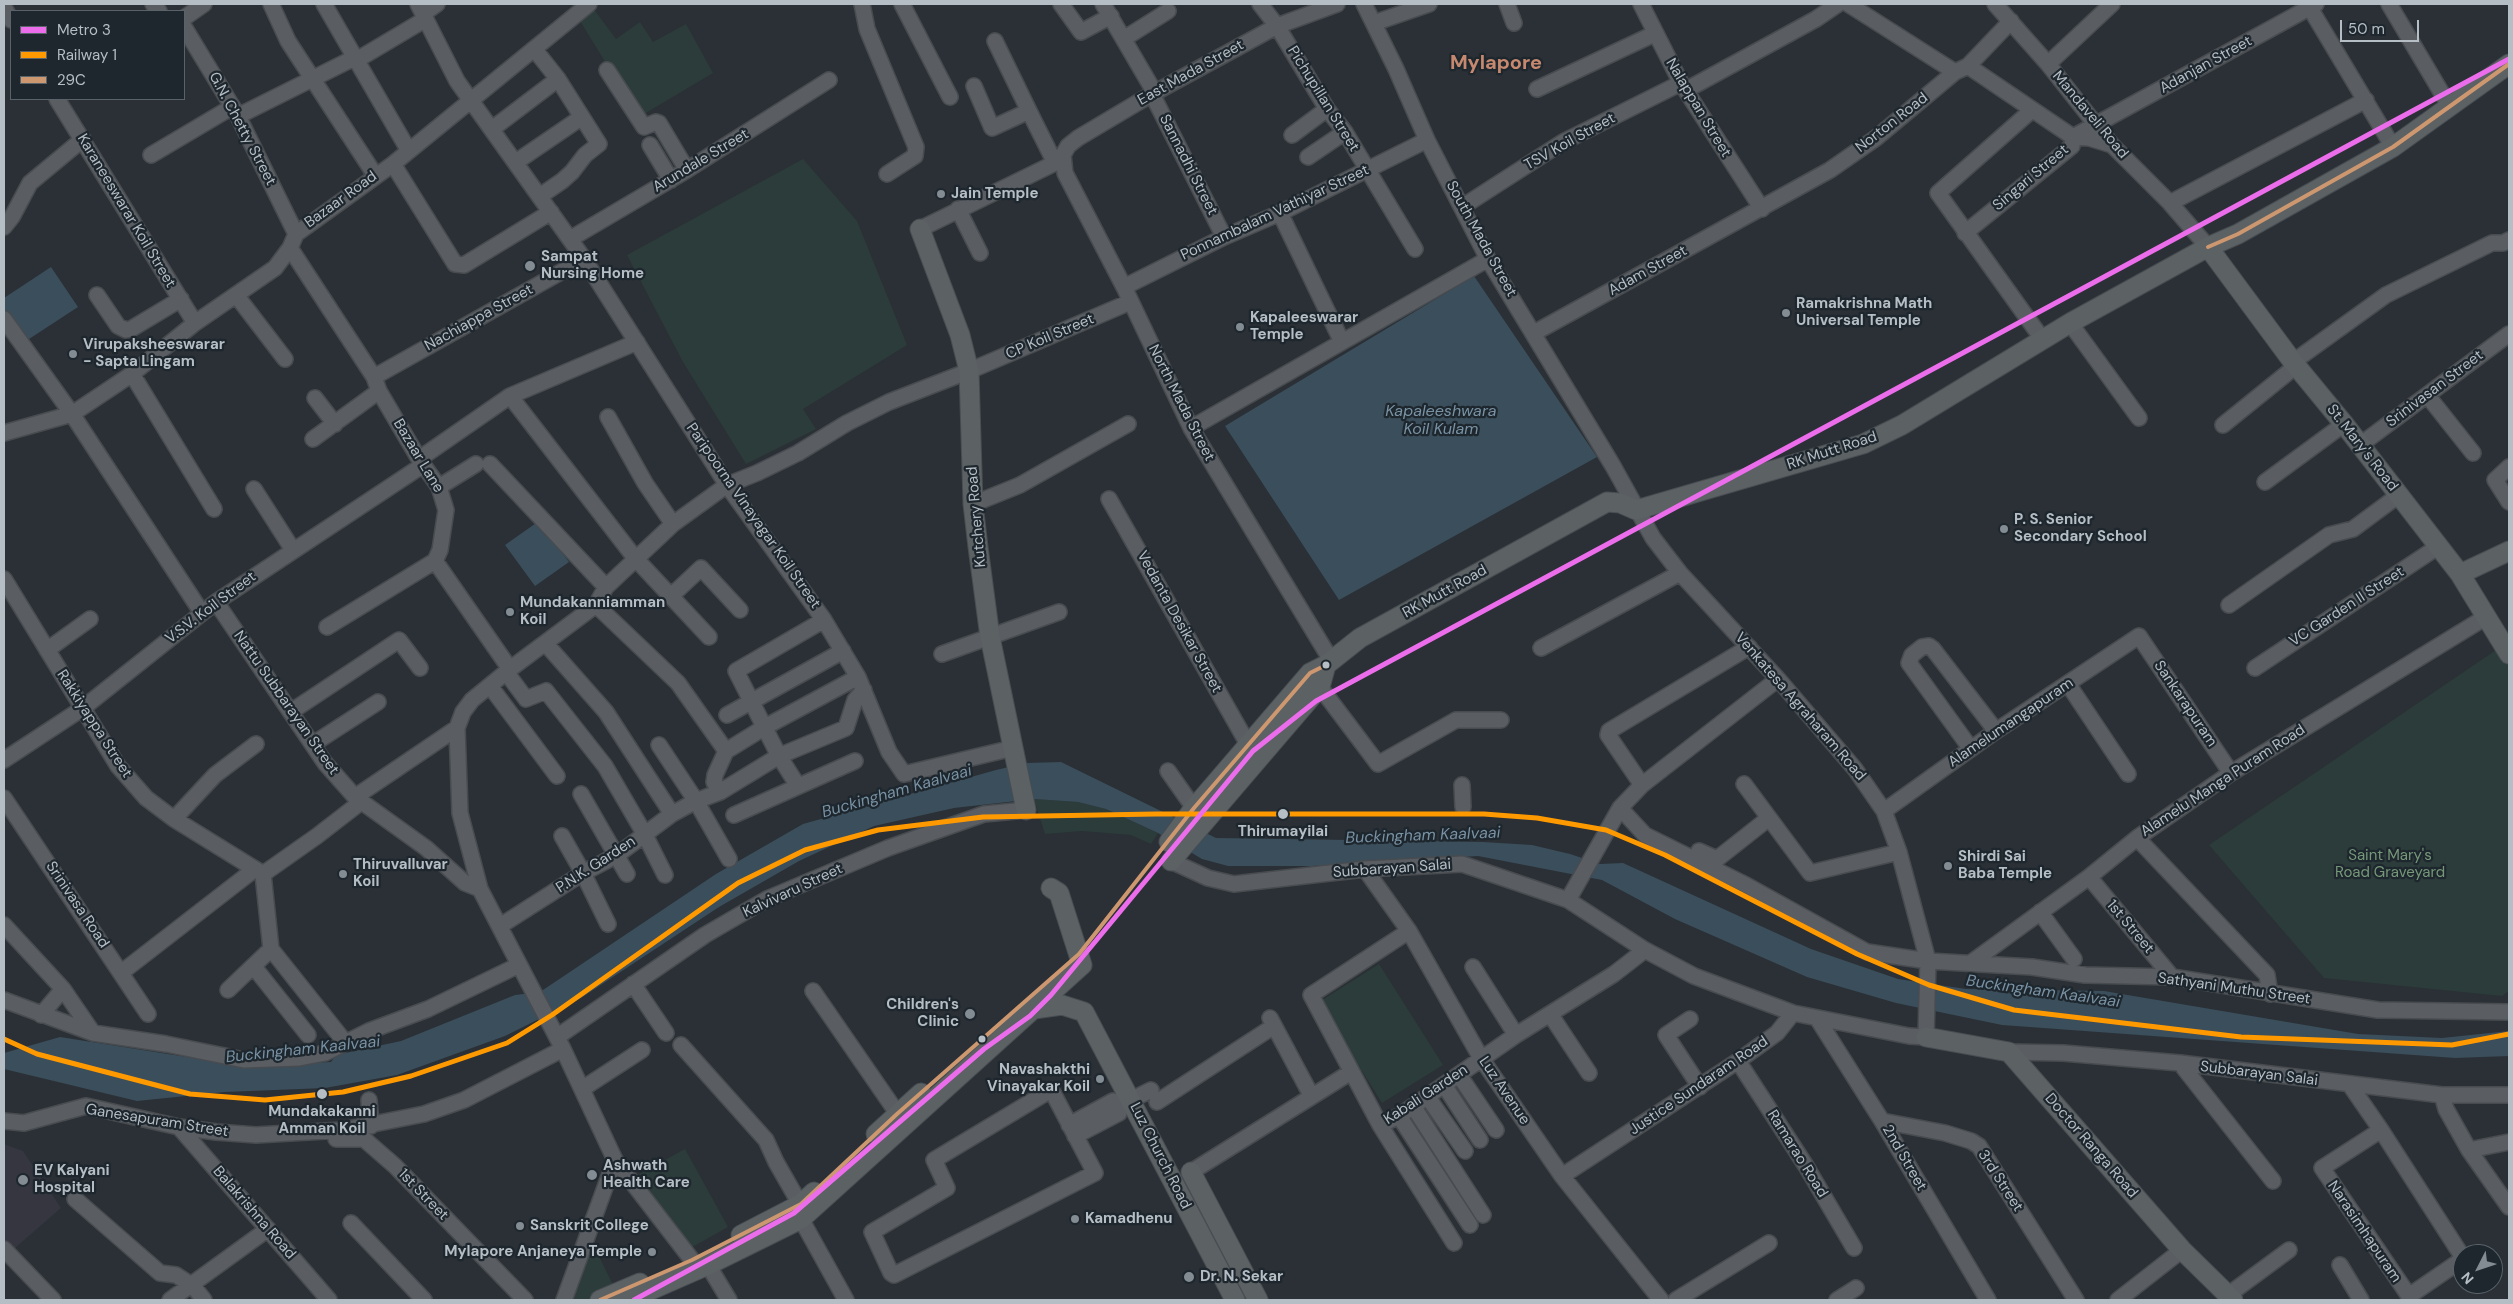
<!DOCTYPE html>
<html>
<head>
<meta charset="utf-8">
<style>
	body { margin:0 }
	#map { position:relative; width:2513px; height:1304px; overflow:hidden; background:#2a3035; font-family:"DM Sans",sans-serif }
	canvas { display:block }
	.frame { position:absolute; inset:0; border:5px solid #b5bdc5; pointer-events:none }
	.legend { position:absolute; left:10px; top:10px; width:175px; height:90px; box-sizing:border-box; background:#1e272e; border:1px solid #5a636a; margin:0; padding:6px 9px; list-style:none; font-size:15px; color:#b5bdc5 }
	.legend li { display:flex; align-items:center; gap:10px; height:25px }
	.legend b { width:25px; border:1px solid #5a636a }
	.north { position:absolute; left:2453px; top:1244px; width:50px; height:50px; box-sizing:border-box; background:#1e272e; border:1px solid #5a636a; border-radius:50%; rotate:229deg; font-size:14px; font-weight:700; line-height:20px; text-align:center; color:#b5bdc5 }
	.north::after { content:''; display:block; margin:auto; width:18px; height:22px; background:#848c93; clip-path:polygon(50% 0,100% 100%,50% 72%,0 100%) }
	.scale { position:absolute; left:2340px; top:20px; width:79px; height:22px; box-sizing:border-box; border:2px solid #b5bdc5; border-top:0; padding-left:6px; font-size:15px; line-height:18px; white-space:nowrap; color:#b5bdc5; -webkit-text-stroke:4px #1e272e; paint-order:stroke }
</style>
</head>
<body>
<div id="map">
<canvas width="2513" height="1304"></canvas>
<div class="frame"></div>
<ul class="legend">
<li><b style="height:6px;background:#ec6dec"></b>Metro 3</li>
<li><b style="height:6px;background:#f90"></b>Railway 1</li>
<li><b style="height:6px;background:#cd976f"></b>29C</li>
</ul>
<div class="north">N</div>
<div class="scale">50 m</div>
</div>
<script>
const ctx = document.querySelector('canvas').getContext('2d');
ctx.lineJoin = 'round';
function fillPath(path, color) {
  ctx.fillStyle = color;
  ctx.fill(path, 'evenodd');
}
function toPath(rows) {
  const path = new Path2D();
  for (const r of rows) {
    path.moveTo(r[0], r[1]);
    for (let i = 2; i < r.length; i += 2) path.lineTo(r[i], r[i + 1]);
  }
  return path;
}
function strokePath(path, color, width, dash) {
  ctx.strokeStyle = color;
  ctx.lineWidth = width;
  ctx.lineCap = dash ? 'butt' : 'round';
  ctx.setLineDash(dash || []);
  ctx.stroke(path);
}
function write(font, color, halo, rows, align = 'center') {
  ctx.font = font + ' "DM Sans",sans-serif';
  ctx.lineWidth = 4.5;
  ctx.setLineDash([]);
  ctx.textBaseline = 'middle';
  ctx.strokeStyle = halo;
  ctx.fillStyle = color;
  for (const [text, x, y, turn = 0] of rows) {
    ctx.save();
    ctx.translate(x, y);
    ctx.rotate((+turn || 0) * Math.PI / 180);
    ctx.textAlign = isNaN(turn) ? turn : align;
    if (halo) ctx.strokeText(text, 0, 0);
    ctx.fillText(text, 0, 0);
    ctx.restore();
  }
}
const medical = toPath([
	[4,1144,23,1151,61,1208,7,1255,4,1252]
]);
const green = toPath([
	[590,4,616,39,640,22,653,42,686,24,713,73,639,117,577,16],
	[803,159,857,221,907,345,803,409,816,429,746,464,683,362,627,255],
	[2499,648,2509,668,2509,991,2502,996,2324,978,2209,845],
	[1034,799,1078,802,1106,809,1158,833,1151,844,1131,835,1082,831,1045,834],
	[1379,964,1443,1065,1382,1103,1319,1002],
	[685,1149,728,1227,687,1250,632,1178],
	[593,1244,615,1289,588,1300,575,1300,573,1296]
]);
const water = toPath([
	[51,267,78,307,26,341,4,310,4,298],
	[1474,276,1597,457,1339,600,1225,426],
	[539,521,569,562,535,586,505,545],
	[1061,762,1216,838,1483,842,1532,845,1570,854,1600,864,1623,863,1811,949,1898,979,1966,989,2104,991,2358,1034,2442,1038,2509,1031,2509,1056,2455,1058,2002,1025,1896,1003,1807,977,1675,919,1602,880,1478,856,1312,866,1228,866,1202,859,1158,833,1106,809,1078,802,1034,799,954,808,874,826,799,861,719,907,581,998,505,1036,397,1075,325,1088,225,1092,137,1101,4,1069,4,1053,60,1037,244,1066,331,1062,336,1055,401,1041,515,995,540,992,716,874,803,824,996,770,1026,763]
]);
const minor = toPath([
	[153,4,159,11],
	[271,4,288,41,375,175],
	[324,4,409,151],
	[418,4,457,81,584,259,727,485,824,620,858,677,889,752,904,774,1013,748],
	[862,4,867,29,916,147,915,156,887,174],
	[902,4,950,97],
	[1061,4,1081,32,1111,16],
	[1103,4,1155,93],
	[1260,4,1277,26,1327,109,1345,132,1415,249],
	[1507,4,1514,23],
	[1641,4,1681,83,1762,209],
	[1848,4,1955,72],
	[1995,4,2048,64,2112,145,2170,203,2208,247],
	[2389,4,2450,107],
	[4,7,11,20],
	[2310,8,2393,147],
	[423,14,437,4],
	[184,18,204,4],
	[1374,23,1429,4],
	[184,27,238,116,296,234],
	[1125,38,1168,11],
	[995,41,1029,111],
	[535,50,558,79,599,144,585,155,572,172,562,181,540,196],
	[355,61,424,20],
	[2048,64,2112,4],
	[1968,66,2073,137,2089,138,2112,145],
	[607,70,644,127,656,122,659,123,687,170],
	[974,86,992,128,1029,111,1055,163],
	[1537,89,1654,34],
	[1686,90,1816,19,1838,4],
	[1152,94,1224,237],
	[57,99,195,323],
	[2032,110,1938,193,2038,333],
	[238,116,354,58],
	[492,129,558,79],
	[1292,135,1327,109],
	[650,145,671,180],
	[151,155,232,107],
	[1308,157,1345,132],
	[516,162,582,117],
	[393,164,455,264,464,265,551,212],
	[2170,203,2366,100],
	[1462,207,1563,142,1681,83],
	[958,209,980,253],
	[1280,213,1342,342],
	[4,227,12,217,30,183,83,139],
	[920,229,1055,163,1064,163],
	[1965,233,2072,146,2073,137,2316,4],
	[570,239,687,170,829,80],
	[290,248,374,377,379,391,419,459,439,487,446,510,440,550,435,561,510,669],
	[1124,287,1224,237,1280,213,1427,140],
	[97,295,118,326,126,330,131,329,181,299],
	[236,295,285,359],
	[4,319,72,414,202,613],
	[2070,323,2139,418],
	[1534,333,1830,170,1876,138,1955,72,1968,66,2011,21],
	[2293,362,2386,295,2492,243,2503,243,2509,240],
	[132,374,214,509],
	[374,377,584,259],
	[2427,395,2473,453],
	[510,396,635,558,709,637],
	[315,398,335,424],
	[608,417,645,483,673,524],
	[2223,425,2296,366],
	[1191,428,1488,259],
	[4,433,72,414,132,374,195,323,275,268,290,248,296,234,393,164,589,4],
	[313,439,379,391],
	[2360,445,2509,334],
	[419,459,510,396,637,342],
	[490,464,606,587],
	[2509,467,2495,480,2509,502],
	[2265,482,2344,424],
	[439,487,476,464],
	[254,489,293,550],
	[1109,499,1249,746],
	[973,504,1020,485,1128,424],
	[4,579,118,766,146,798,174,819,263,874],
	[670,597,701,568,740,610],
	[216,602,325,763,355,797,426,848,465,883,480,889],
	[596,605,678,683,726,751],
	[2229,605,2329,535,2353,529,2399,495],
	[327,627,435,561],
	[546,644,606,712,672,814],
	[1541,648,1680,573],
	[47,650,90,619],
	[942,654,1059,612],
	[1331,660,1191,428,1124,287,1065,173,1063,155,1068,146,1078,138,1152,94,1277,26,1337,4],
	[2255,668,2439,546],
	[506,672,526,699,546,691,605,766,644,833,665,875],
	[2068,684,2128,774],
	[490,686,557,776],
	[1320,687,1378,764,1456,720,1501,720],
	[292,711,399,640,420,668],
	[727,715,843,651],
	[313,744,378,702],
	[659,745,696,801,729,859],
	[1971,749,1909,663,1912,655,1922,647,1929,646,1933,649,1996,731],
	[4,760,83,708,216,602,423,465],
	[1168,771,1194,808],
	[1744,784,1810,873,1899,852],
	[1462,785,1463,807],
	[1642,785,1608,735,1609,731,1749,647],
	[798,786,779,756,736,671,824,620],
	[720,792,714,782,715,775,726,751,765,727,858,677],
	[581,794,627,874],
	[355,797,457,728],
	[4,798,148,1014],
	[1620,808,1645,835,1746,885,1867,952,1928,961,2032,967,2085,975,2172,977,2378,1010,2509,1012],
	[1884,811,1996,731,2139,636,2231,773],
	[734,815,855,761],
	[174,819,215,775,256,744],
	[562,836,583,873,608,924],
	[2137,838,2267,975,2270,994],
	[1699,851,1717,859,1769,818],
	[1171,861,1208,878,1234,884,1365,869,1462,864,1568,900,1645,950,1694,976,1793,1013,1909,1036,1926,1037,1928,961,1899,852,1884,811,1855,769,1778,679,1680,573,1653,538,1613,466,1488,259,1427,140,1396,69,1364,4],
	[1365,869,1409,931,1481,1058,1562,1176,1661,1300],
	[263,874,271,949,345,1042],
	[263,874,317,836,361,802],
	[2089,877,2172,977],
	[1568,900,1620,808,1642,785,1778,679],
	[2040,912,2074,959],
	[4,925,63,989,41,1015],
	[500,926,583,873,617,855,672,814,696,801,720,792,779,756,846,728,855,700,864,690],
	[1409,931,1311,995,1380,1125,1399,1116,1516,1035,1614,974,1645,950],
	[1972,962,2089,877,2137,838,2231,773,2486,617],
	[254,967,308,1035],
	[1473,967,1516,1035],
	[122,972,255,869],
	[633,984,666,1033],
	[63,989,93,1033],
	[228,990,271,949],
	[813,991,904,1123],
	[4,1000,93,1033,166,1044,244,1060,299,1058,325,1053,369,1031,428,1009,519,965],
	[1550,1014,1589,1073],
	[1270,1018,1311,1095],
	[1817,1018,1882,1121,1988,1300],
	[1690,1019,1666,1035,1700,1087],
	[557,1037,705,935,767,899,888,848,984,814,1026,810],
	[681,1045,766,1140,776,1162,800,1204],
	[2009,1052,2063,1053,2180,1063,2442,1095,2509,1095],
	[1738,1061,1806,1166,1854,1248],
	[2180,1063,2273,1181],
	[1459,1075,1496,1130],
	[1444,1085,1480,1140],
	[2350,1085,2381,1130,2462,1256,2460,1261,2409,1296,2322,1168,2381,1130],
	[582,1089,642,1050],
	[1049,1091,1053,1093,1095,1173,894,1275,891,1273,872,1232,947,1188,934,1160,1049,1091],
	[2442,1095,2446,1109,2469,1150,2509,1207],
	[1427,1096,1465,1151],
	[369,1100,371,1126],
	[1157,1102,1274,1026],
	[1413,1106,1483,1215],
	[1399,1116,1470,1225],
	[4,1121,24,1123,86,1106,179,1127,216,1132,256,1135,343,1130,424,1114,464,1100,563,1049],
	[1882,1121,1945,1133,1971,1141,1979,1146,2076,1300],
	[1069,1125,1113,1101,1121,1105],
	[1380,1125,1454,1243],
	[179,1127,329,1300],
	[1075,1136,1119,1113,1121,1105,1151,1090],
	[336,1139,364,1139,395,1166,525,1300],
	[2469,1150,2509,1142],
	[615,1160,692,1260],
	[1191,1172,1351,1072],
	[1562,1176,1738,1061,1777,1033,1793,1013],
	[75,1199,160,1273,176,1275,193,1286,204,1300],
	[801,1219,846,1300],
	[351,1223,424,1300],
	[4,1249,53,1300],
	[708,1265,729,1300],
	[2340,1265,2361,1300],
	[2228,1295,2289,1250],
	[170,1300,268,1229],
	[564,1300,615,1160,563,1049,480,889,460,813,457,728,463,712,472,700,510,669,596,605,606,587,673,524,727,485,757,473,798,453,847,423,889,402,969,371,1130,302],
	[1676,1300,1769,1243],
	[1837,1300,1856,1288],
	[2118,1300,2182,1250]
]);
const major = toPath([
	[920,229,960,335,969,371,973,504,978,547,990,637,1026,810],
	[2208,247,2293,362,2344,424,2460,574,2509,654],
	[2460,574,2509,551],
	[1169,842,1194,808,1310,673,1326,665],
	[1171,861,1320,687,1326,665,1360,638,1607,502,1620,503,1636,510,1863,444,1902,425,2070,323,2208,247,2238,234,2393,147,2509,64],
	[1034,1009,1062,1005,1084,1012,1235,1300],
	[1926,1037,2009,1052,2182,1250,2233,1300],
	[876,1134,921,1093],
	[1191,1172,1258,1300],
	[741,1235,801,1204,814,1192],
	[600,1300,640,1283],
	[628,1300,708,1265,801,1219,1082,965,1059,893,1051,888]
]);
const bus1 = toPath([
	[2208,247,2238,234,2393,147,2509,64],
	[600,1300,692,1260,801,1204,897,1114,1079,954,1194,808,1310,673,1326,665]
]);
const rail1 = toPath([
	[4,1039,37,1054,190,1094,265,1100,343,1092,411,1076,507,1043,552,1015,738,883,805,850,878,830,983,817,1156,814,1484,814,1537,818,1606,830,1665,855,1857,954,1929,985,2014,1010,2241,1037,2452,1045,2509,1034]
]);
const metro1 = toPath([
	[634,1300,794,1213,984,1049,1030,1016,1051,995,1253,751,1316,701,2509,59]
]);
const markers = [
	[941,194,5,"#848c93"],
	[530,266,6,"#848c93"],
	[1786,313,5,"#848c93"],
	[1240,327,5,"#848c93"],
	[73,354,5,"#848c93"],
	[2004,529,5,"#848c93"],
	[510,612,5,"#848c93"],
	[1326,665,4.5,"#b5bdc5"],
	[1283,814,6,"#b5bdc5"],
	[1948,866,5,"#848c93"],
	[343,874,5,"#848c93"],
	[970,1014,6,"#848c93"],
	[982,1039,4.5,"#b5bdc5"],
	[1100,1079,5,"#848c93"],
	[322,1094,6,"#b5bdc5"],
	[592,1175,6,"#848c93"],
	[23,1180,6,"#848c93"],
	[1075,1219,5,"#848c93"],
	[520,1226,5,"#848c93"],
	[652,1252,5,"#848c93"],
	[1189,1277,6,"#848c93"]
];
const streetNames = [
	["Adanjan Street",2206,65,-29],
	["East Mada Street",1191,73,-29],
	["Pichupillan Street",1323,99,58],
	["Nalappan Street",1698,108,59],
	["Mandaveli Road",2090,115,50],
	["Norton Road",1892,123,-38],
	["G.N. Chetty Street",242,129,62],
	["TSV Koil Street",1570,142,-29],
	["Arundale Street",701,161,-31],
	["Sannadhi Street",1188,165,63],
	["Singari Street",2031,178,-40],
	["Bazaar Road",341,200,-36],
	["Karaneeswarar Koil Street",126,211,59],
	["Ponnambalam Vathiyar Street",1275,213,-25],
	["South Mada Street",1481,239,61],
	["Adam Street",1648,271,-29],
	["Nachiappa Street",479,318,-29],
	["CP Koil Street",1050,337,-23],
	["Srinivasan Street",2435,389,-37],
	["North Mada Street",1181,403,63],
	["St. Mary's Road",2362,448,52],
	["RK Mutt Road",1832,451,-18],
	["Bazaar Lane",418,456,59],
	["Paripoorna Vinayagar Koil Street",753,516,55],
	["Kutchery Road",977,517,-95],
	["RK Mutt Road",1445,592,-29],
	["VC Garden II Street",2347,607,-33],
	["V.S.V. Koil Street",211,608,-37],
	["Vedanta Desikar Street",1179,622,61],
	["Nattu Subbarayan Street",286,703,55],
	["Sankarapuram",2185,704,56],
	["Venkatesa Agraharam Road",1800,707,49],
	["Alamelumangapuram",2011,723,-34],
	["Rakkiyappa Street",94,724,57],
	["Alamelu Manga Puram Road",2223,781,-33],
	["P.N.K. Garden",596,865,-33],
	["Subbarayan Salai",1392,869,-4],
	["Kalvivaru Street",793,891,-25],
	["Srinivasa Road",77,905,56],
	["1st Street",2130,927,50],
	["Sathyani Muthu Street",2234,989,8],
	["Subbarayan Salai",2259,1074,7],
	["Justice Sundaram Road",1699,1086,-34],
	["Luz Avenue",1504,1091,56],
	["Kabali Garden",1426,1095,-33],
	["Ganesapuram Street",157,1121,9],
	["Doctor Ranga Road",2091,1146,49],
	["Ramarao Road",1797,1154,58],
	["Luz Church Road",1160,1156,63],
	["2nd Street",1904,1158,60],
	["3rd Street",2000,1181,57],
	["1st Street",423,1195,46],
	["Balakrishna Road",254,1213,49],
	["Narasimhapuram",2364,1232,56]
];
const poiNames = [
	["Jain Temple",951,194],
	["Sampat",541,257],
	["Nursing Home",541,274],
	["Ramakrishna Math",1796,304],
	["Universal Temple",1796,321],
	["Kapaleeswarar",1250,318],
	["Temple",1250,335],
	["Virupaksheeswarar",83,345],
	["- Sapta Lingam",83,362],
	["P. S. Senior",2014,520],
	["Secondary School",2014,537],
	["Mundakanniamman",520,603],
	["Koil",520,620],
	["Shirdi Sai",1958,857],
	["Baba Temple",1958,874],
	["Thiruvalluvar",353,865],
	["Koil",353,882],
	["Children's",959,1005,"right"],
	["Clinic",959,1022,"right"],
	["Navashakthi",1090,1070,"right"],
	["Vinayakar Koil",1090,1087,"right"],
	["Ashwath",603,1166],
	["Health Care",603,1183],
	["EV Kalyani",34,1171],
	["Hospital",34,1188],
	["Kamadhenu",1085,1219],
	["Sanskrit College",530,1226],
	["Mylapore Anjaneya Temple",642,1252,"right"],
	["Dr. N. Sekar",1200,1277]
];
const stopNames = [
	["Thirumayilai",1283,832],
	["Mundakakanni",322,1112],
	["Amman Koil",322,1129]
];
const parkNames = [
	["Saint Mary's",2390,856],
	["Road Graveyard",2390,873]
];
const waterNames = [
	["Kapaleeshwara",1441,412],
	["Koil Kulam",1441,430],
	["Buckingham Kaalvaai",897,792,-16],
	["Buckingham Kaalvaai",1423,836,-2],
	["Buckingham Kaalvaai",2043,992,8],
	["Buckingham Kaalvaai",303,1050,-6]
];
const districtNames = [
	["Mylapore",1496,64]
];
fillPath(medical, '#353640');
fillPath(green, '#2b3c3a');
fillPath(water, '#3b4e5b');
strokePath(minor, '#484c50', 18);
strokePath(major, '#474d52', 21);
strokePath(minor, '#5a5e63', 15);
strokePath(major, '#5c6164', 19);
strokePath(bus1, '#cd976f', 4);
strokePath(rail1, '#f90', 5);
strokePath(metro1, '#ec6dec', 5);
for (const [x, y, r, color] of markers) {
  const dot = new Path2D();
  dot.arc(x, y, r, 0, 2 * Math.PI);
  ctx.fillStyle = color;
  ctx.fill(dot);
  strokePath(dot, '#1e272e', 2);
}
write('15px', '#b5bdc5', '#1e272e', streetNames);
write('bold 15px', '#b5bdc5', '#1e272e', poiNames, 'left');
write('bold 15px', '#b5bdc5', '#1e272e', stopNames);
write('15px', '#769879', '#1e272e', parkNames);
write('italic 16px', '#7992a4', '#1e272e', waterNames);
write('bold 20px', '#c6896f', '#1e272e', districtNames);
</script>
</body>
</html>
